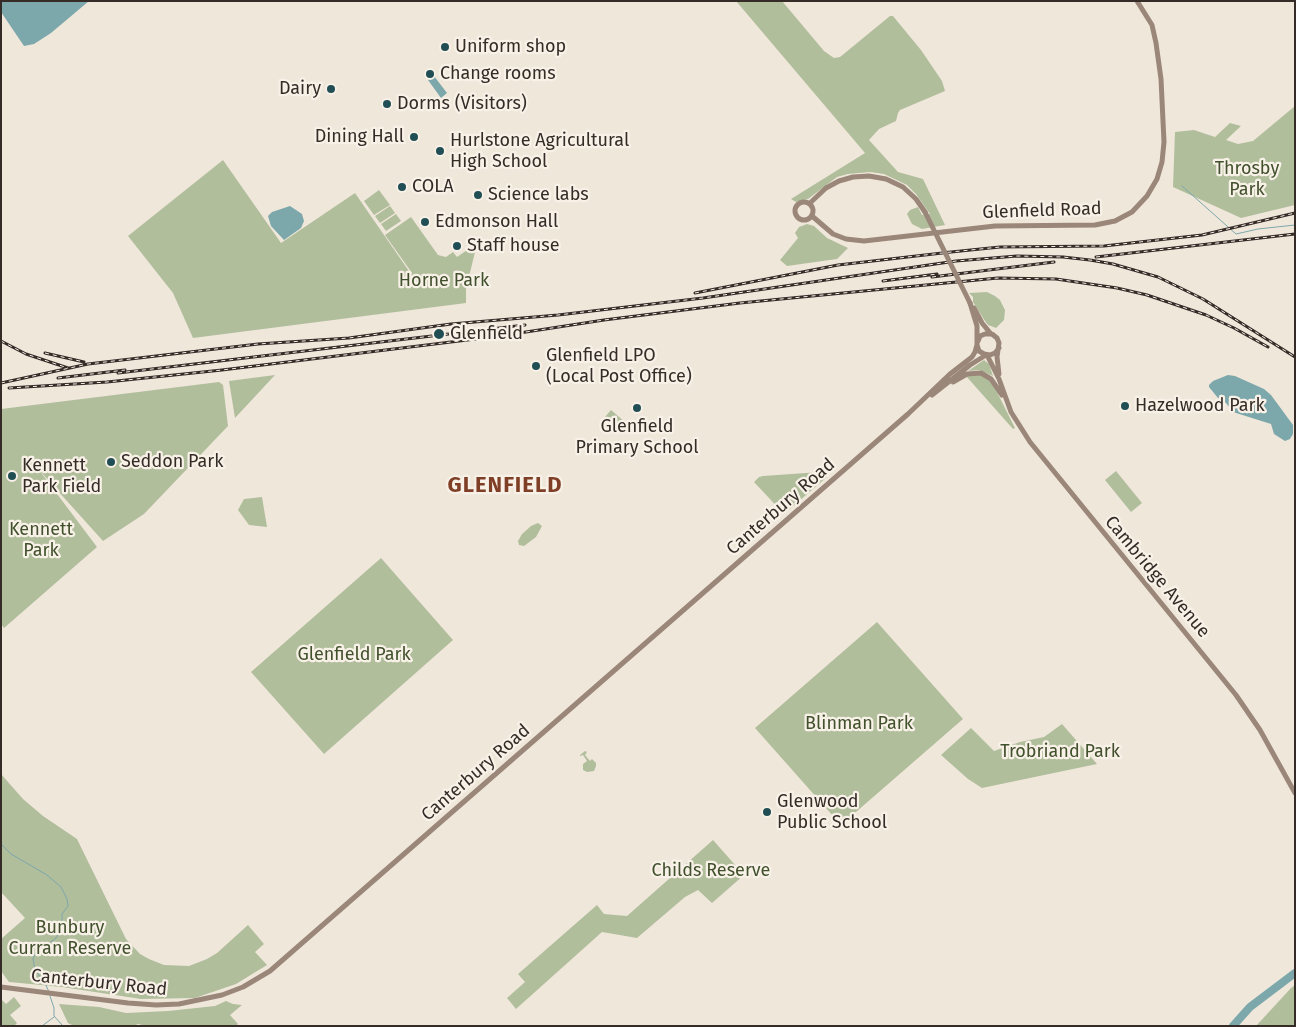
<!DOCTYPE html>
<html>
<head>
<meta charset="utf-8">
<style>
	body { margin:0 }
	#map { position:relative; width:1296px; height:1027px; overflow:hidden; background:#f0e7db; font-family:"Fira Sans",sans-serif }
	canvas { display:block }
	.frame { position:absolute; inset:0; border:2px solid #352c28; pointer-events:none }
</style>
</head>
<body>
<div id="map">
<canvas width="1296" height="1027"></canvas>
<div class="frame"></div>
</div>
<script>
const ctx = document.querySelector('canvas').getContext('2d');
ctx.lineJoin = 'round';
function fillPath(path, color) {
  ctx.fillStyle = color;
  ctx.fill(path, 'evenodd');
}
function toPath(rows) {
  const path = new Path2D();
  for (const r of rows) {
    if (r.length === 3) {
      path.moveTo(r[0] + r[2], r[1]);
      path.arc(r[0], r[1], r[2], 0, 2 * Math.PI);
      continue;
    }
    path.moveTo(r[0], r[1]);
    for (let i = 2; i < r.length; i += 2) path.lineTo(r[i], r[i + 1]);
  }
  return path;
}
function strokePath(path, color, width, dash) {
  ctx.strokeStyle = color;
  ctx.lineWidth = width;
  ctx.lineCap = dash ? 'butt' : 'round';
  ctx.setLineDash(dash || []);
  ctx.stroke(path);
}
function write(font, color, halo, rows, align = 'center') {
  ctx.font = font + ' "Fira Sans",sans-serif';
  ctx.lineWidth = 4.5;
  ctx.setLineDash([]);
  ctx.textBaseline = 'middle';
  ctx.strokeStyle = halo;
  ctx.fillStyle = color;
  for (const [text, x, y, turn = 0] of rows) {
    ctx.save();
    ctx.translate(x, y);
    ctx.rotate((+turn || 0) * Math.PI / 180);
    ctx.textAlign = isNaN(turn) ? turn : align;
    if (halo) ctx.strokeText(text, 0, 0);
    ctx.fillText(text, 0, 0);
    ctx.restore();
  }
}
const green = toPath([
	[736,1,782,1,824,51,834,58,840,57,890,16,893,16,921,50,942,81,945,91,900,110,898,113,896,121,879,129,869,140,898,172,923,179,945,225,922,229,912,224,907,214,910,210,918,207,922,215,930,214,916,194,907,185,884,174,870,172,848,174,837,177,808,199,796,202,791,199,865,153],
	[1295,106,1295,205,1241,218,1173,187,1175,132,1194,130,1215,137,1230,123,1241,126,1226,140,1238,144,1253,141],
	[223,160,281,243,355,193,411,274,412,273,385,235,411,217,438,255,446,257,453,252,457,257,473,246,475,252,466,289,466,303,193,338,173,293,128,236],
	[379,190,390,205,374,215,364,201],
	[390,206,395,213,380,223,375,216],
	[396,214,401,221,386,231,381,224],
	[807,224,814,226,827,238,848,248,837,259,787,266,780,260,798,238,795,233,799,227],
	[987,292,995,296,1000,300,1005,310,1004,320,996,328,988,325,985,321,973,302,973,297,969,293],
	[984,360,989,364,993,376,979,370,968,371],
	[275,375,235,418,229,381],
	[981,375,992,382,1015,428,1013,429,966,376],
	[219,382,223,385,228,426,144,514,103,541,39,470,97,547,4,628,1,624,1,409],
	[611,410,625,422,619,429,605,417],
	[1116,471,1142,503,1131,512,1105,480],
	[820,472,827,477,784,514,754,482,759,477,763,476],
	[262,497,267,527,249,525,238,510,244,499],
	[538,523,542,526,536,537,524,546,519,545,518,541,522,534,531,526],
	[381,558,453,640,324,754,251,672],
	[877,622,963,719,841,825,755,728],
	[1062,724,1097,764,982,788,968,779,941,755,971,728,994,751,1020,742,1044,737],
	[585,751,587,752,585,755,590,761,592,759,596,763,596,766,594,771,587,772,583,770,583,764,587,761,583,755,580,756,580,755],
	[1,774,23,799,43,816,77,839,126,939,140,954,149,959,164,965,189,966,207,959,217,953,248,925,264,944,255,952,267,965,236,984,195,998,141,999,62,987,9,982,1,971,1,939,25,918,1,892],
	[713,840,744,875,712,903,698,890,685,897,637,938,602,932,516,1009,507,998,525,982,518,974,597,905,604,914,627,916],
	[1295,985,1295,1026,1256,1026,1291,988],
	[14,997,21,1006,10,1015,17,1023,14,1026,1,1026,1,999,6,1004],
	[226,1001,233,1004,242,1005,230,1015,238,1024,236,1026,146,1026,138,1024,134,1026,74,1026,68,1023,59,1004,99,1007,126,1013,168,1011,215,1006]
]);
const water = toPath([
	[1,1,89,1,51,33,34,44,24,46,1,12],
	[434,76,447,93,441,98,428,80],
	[290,206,302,214,304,221,301,228,284,240,271,226,268,216,272,212],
	[1228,375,1235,376,1264,389,1271,395,1293,425,1293,434,1290,439,1285,441,1274,434,1271,424,1233,412,1226,403,1218,398,1209,387,1209,385,1213,381]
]);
const stream = toPath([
	[1182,186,1236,234,1258,229,1295,225],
	[1,844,11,854,47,875,61,887,67,899,68,906,62,914,62,929,56,938,35,954,33,959,35,970,44,981,49,992],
	[50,996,54,1008,54,1016,63,1026],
	[42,1026,54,1017]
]);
const river = toPath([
	[1233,1026,1250,1007,1295,973]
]);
const secondary = toPath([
	[804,211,9],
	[810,203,826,188,839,181,853,177,869,176,886,179,903,187,916,199,925,212],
	[812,216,833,234,846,239,864,241,995,226,1095,225,1115,221,1132,212,1147,196,1157,179,1162,162,1164,142,1161,79,1156,43,1152,25,1137,1],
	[970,303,977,326,977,345,979,351,984,354,990,355,995,353,999,348],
	[974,308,982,323,991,334],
	[978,341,980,336,985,334,992,334,997,338,999,343,997,357,999,374],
	[987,355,999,379,1011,412,1030,442,1236,695,1260,730,1295,793],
	[953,382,967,374,981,373,991,379,1002,395],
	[932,395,970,365,986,355],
	[1,987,128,1003,156,1005,179,1004,222,995,243,987,270,971,908,414,950,374,972,357,975,352,977,345]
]);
const rail = toPath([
	[1096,257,1295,234],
	[932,277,1054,262],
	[883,281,937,274],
	[695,293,838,265,951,252,1000,247,1104,246,1202,235,1295,213],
	[1,341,26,354,68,368],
	[45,353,84,362],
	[118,373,525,325],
	[58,378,125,370],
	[1,383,88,364,258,344,349,338,451,324,558,315,703,298,956,261,1017,256,1063,257,1090,260,1113,264,1158,277,1203,299,1295,357],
	[9,388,107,382,222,370,500,336,604,320,740,303,998,278,1056,279,1117,288,1147,295,1206,315,1234,328,1268,347]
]);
const secondaryBridge = toPath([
	[925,212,970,303]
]);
const markers = [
	[445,47,5,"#204e54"],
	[430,74,5,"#204e54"],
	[331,89,5,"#204e54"],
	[387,104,5,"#204e54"],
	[414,137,5,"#204e54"],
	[440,151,5,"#204e54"],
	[402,187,5,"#204e54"],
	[478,195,5,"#204e54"],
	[425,222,5,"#204e54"],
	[457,246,5,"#204e54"],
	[439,334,6,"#204e54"],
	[536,366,5,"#204e54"],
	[1125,406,5,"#204e54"],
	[637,408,5,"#204e54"],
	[111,462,5,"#204e54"],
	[12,476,5,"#204e54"],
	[767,812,5,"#204e54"]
];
const poiNames = [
	["Uniform shop",455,47],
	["Change rooms",440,74],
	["Dairy",321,89,"right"],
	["Dorms (Visitors)",397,104],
	["Dining Hall",404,137,"right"],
	["Hurlstone Agricultural",450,141],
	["High School",450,162],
	["COLA",412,187],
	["Science labs",488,195],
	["Edmonson Hall",435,222],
	["Staff house",467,246],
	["Glenfield",450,334],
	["Glenfield LPO",546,356],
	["(Local Post Office)",546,377],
	["Hazelwood Park",1135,406],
	["Glenfield",637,427,"center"],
	["Primary School",637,448,"center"],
	["Seddon Park",121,462],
	["Kennett",22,466],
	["Park Field",22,487],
	["Glenwood",777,802],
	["Public School",777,823]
];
const parkNames = [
	["Throsby",1247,169],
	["Park",1247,190],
	["Horne Park",444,281],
	["Kennett",41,530],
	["Park",41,551],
	["Glenfield Park",354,655],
	["Blinman Park",859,724],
	["Trobriand Park",1060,752],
	["Childs Reserve",711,871],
	["Bunbury",70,928],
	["Curran Reserve",70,949]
];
const streetNames = [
	["Glenfield Road",1042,211,-2],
	["Canterbury Road",781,507,-41],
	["Cambridge Avenue",1157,577,50],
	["Canterbury Road",476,773,-41],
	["Canterbury Road",99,983,6]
];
const districtNames = [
	["GLENFIELD",505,486]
];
fillPath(green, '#b1be9c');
fillPath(water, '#7ca7ab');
strokePath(stream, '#7ca7ab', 1);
strokePath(river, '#7ca7ab', 8);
strokePath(secondary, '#9b877a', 5);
strokePath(rail, '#352c28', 3);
strokePath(rail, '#f8f1e7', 1, [4]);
strokePath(secondaryBridge, '#9b877a', 5);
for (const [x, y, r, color] of markers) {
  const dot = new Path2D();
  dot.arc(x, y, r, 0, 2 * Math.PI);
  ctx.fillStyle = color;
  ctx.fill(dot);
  strokePath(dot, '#f8f1e7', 2);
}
write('18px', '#352c28', '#f8f1e7', poiNames, 'left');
write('18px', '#42512d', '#f8f1e7', parkNames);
write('18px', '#352c28', '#f8f1e7', streetNames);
ctx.letterSpacing = '1px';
write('bold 22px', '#7f3f26', '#f8f1e7', districtNames);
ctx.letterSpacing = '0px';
</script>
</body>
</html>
